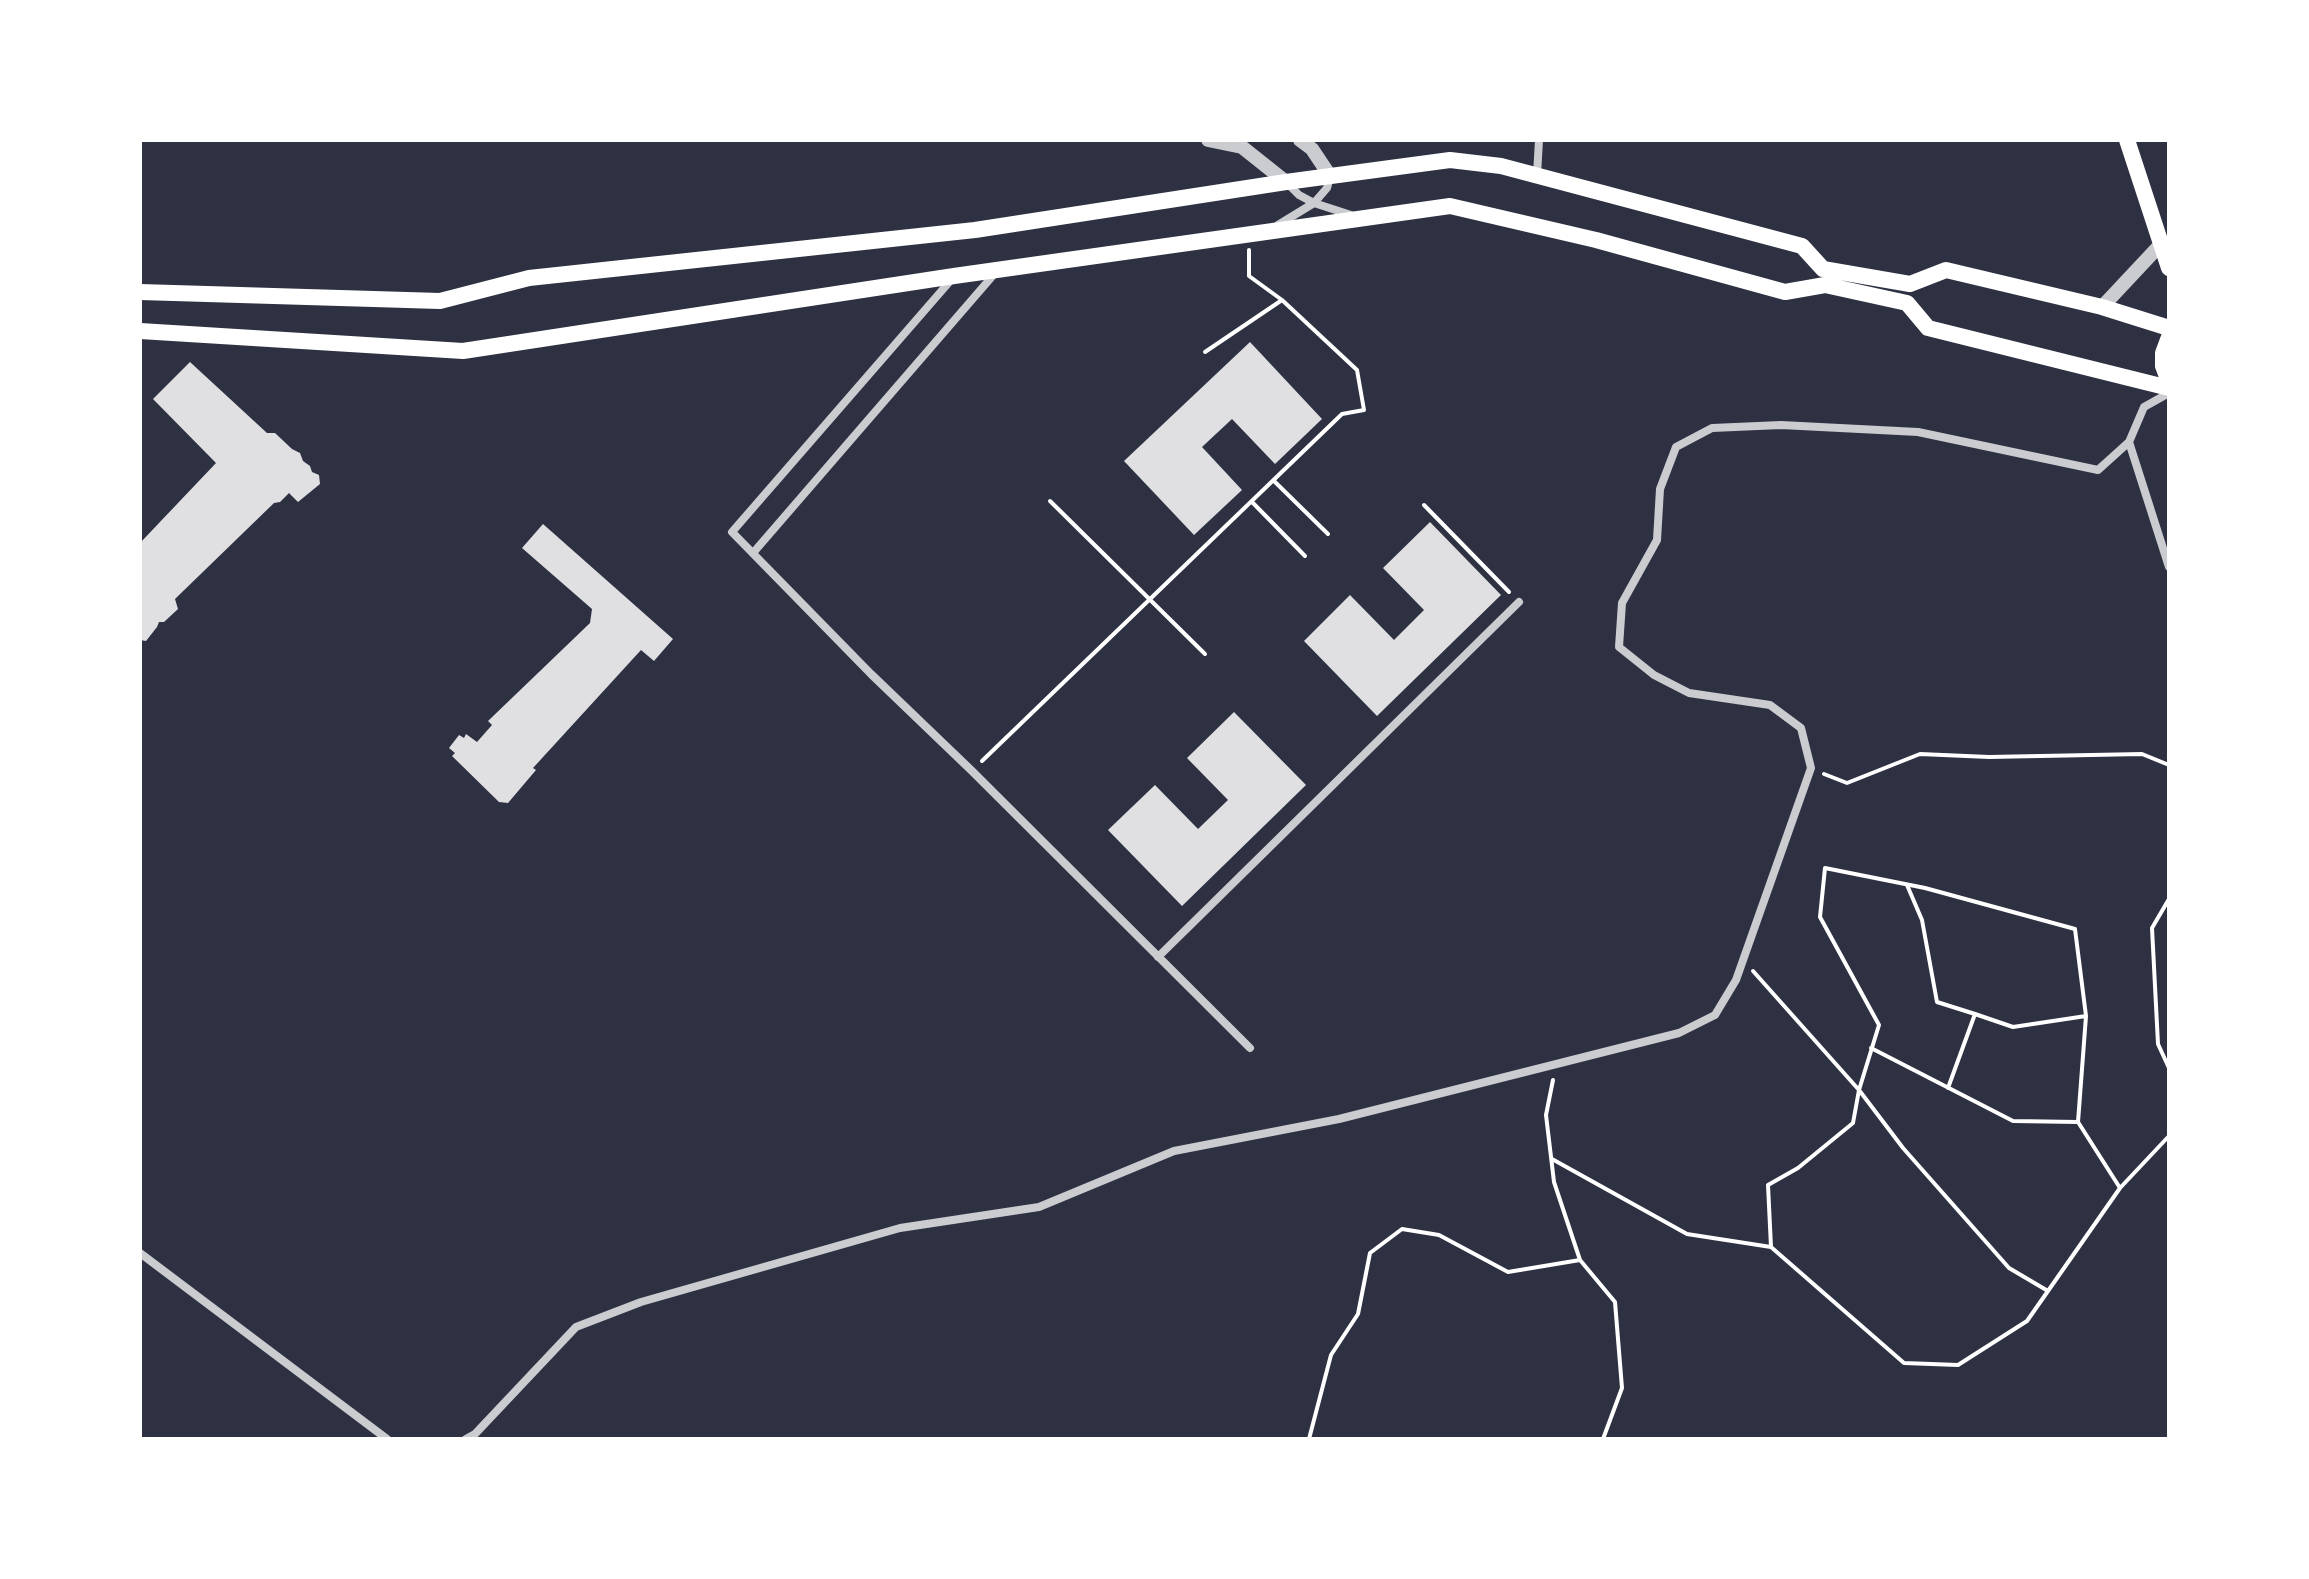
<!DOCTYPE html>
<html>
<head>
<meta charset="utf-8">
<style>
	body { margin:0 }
	#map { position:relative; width:2309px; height:1579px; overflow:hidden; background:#2d3142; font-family:Karla,sans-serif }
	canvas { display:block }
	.frame { position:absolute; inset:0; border:142px solid #fff; pointer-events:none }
</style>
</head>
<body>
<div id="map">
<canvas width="2309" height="1579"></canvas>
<div class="frame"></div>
</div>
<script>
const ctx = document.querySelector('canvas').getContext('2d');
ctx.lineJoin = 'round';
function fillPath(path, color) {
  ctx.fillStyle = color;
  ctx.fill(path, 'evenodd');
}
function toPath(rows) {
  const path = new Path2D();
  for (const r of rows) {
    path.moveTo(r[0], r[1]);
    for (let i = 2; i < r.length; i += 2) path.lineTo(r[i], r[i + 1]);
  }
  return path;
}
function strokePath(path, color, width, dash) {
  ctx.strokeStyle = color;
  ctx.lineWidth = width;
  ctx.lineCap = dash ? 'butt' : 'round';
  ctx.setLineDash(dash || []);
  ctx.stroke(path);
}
const building = toPath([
	[1250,342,1322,419,1275,464,1232,419,1202,447,1242,490,1194,535,1124,461],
	[190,362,267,433,275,433,292,449,300,453,303,461,310,466,312,472,319,475,320,484,298,502,289,493,280,502,274,503,175,599,178,609,164,622,159,622,157,627,146,641,140,640,140,543,216,463,153,399],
	[1430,522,1501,595,1377,716,1304,641,1350,595,1394,640,1424,610,1383,568],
	[543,524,673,639,654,661,641,650,533,768,536,770,508,803,499,802,452,756,455,753,449,748,459,735,464,738,466,734,477,742,492,725,488,721,590,623,592,609,522,548],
	[1234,712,1306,785,1182,906,1108,830,1155,785,1198,829,1228,800,1187,758]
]);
const path = toPath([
	[1205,352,1282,300],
	[1274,481,1328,534],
	[1050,501,1205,654],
	[1252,502,1305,556],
	[1424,505,1509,592],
	[982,761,1342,414,1364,410,1357,370,1282,300,1249,276,1249,250],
	[1824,774,1847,783,1920,754,1989,757,2142,754,2169,765],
	[1907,885,1922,920,1937,1002,1975,1014],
	[2169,899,2152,928,2158,1044,2169,1068],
	[1753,971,1859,1090,1903,1148,2009,1268,2048,1291],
	[1871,1048,2013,1121,2078,1122],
	[1553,1080,1546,1115,1554,1182,1580,1260,1615,1302,1622,1388,1603,1439],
	[1948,1088,1975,1014,2013,1027,2086,1016],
	[1552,1159,1687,1234,1771,1247,1904,1363,1958,1365,2027,1321,2120,1188,2169,1136],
	[1771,1247,1768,1185,1798,1168,1853,1123,1859,1090,1879,1025,1820,917,1825,868,1925,888,2075,929,2086,1016,2078,1122,2120,1188],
	[1309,1439,1331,1355,1358,1314,1370,1253,1402,1229,1439,1235,1508,1272,1580,1260]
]);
const minor = toPath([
	[1537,175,1539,140],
	[1286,182,1299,195,1314,203,1351,215],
	[1278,225,1314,203,1327,188,1330,177],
	[951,280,732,532,871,674,972,771,1250,1048],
	[2129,442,2169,567],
	[753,553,996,272],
	[1158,957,1519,602],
	[140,1253,387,1439],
	[466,1439,475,1434,576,1327,641,1302,900,1228,1039,1207,1174,1151,1339,1119,1679,1033,1715,1015,1736,980,1811,768,1801,728,1770,705,1689,693,1654,675,1619,647,1622,603,1657,540,1660,489,1676,447,1712,428,1781,425,1918,432,2098,470,2129,442,2144,407,2169,393]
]);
const tertiary = toPath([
	[1208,140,1242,147,1286,182],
	[1300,140,1312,149,1330,176],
	[2102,307,2161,244]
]);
const secondary = toPath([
	[2127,140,2169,268],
	[140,292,440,301,529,278,975,230,1286,182,1450,160,1501,166,1802,246,1823,269,1910,284,1946,270,2102,307,2169,328],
	[140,331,463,351,954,276,1450,206,1596,240,1785,292,1825,285,1907,303,1928,328,2169,388],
	[2169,337,2163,353,2163,366,2169,382]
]);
fillPath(building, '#e0e0e3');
strokePath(path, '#fff', 4);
strokePath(minor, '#caccd0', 8);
strokePath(tertiary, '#caccd0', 14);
strokePath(secondary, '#fff', 16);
</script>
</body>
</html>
